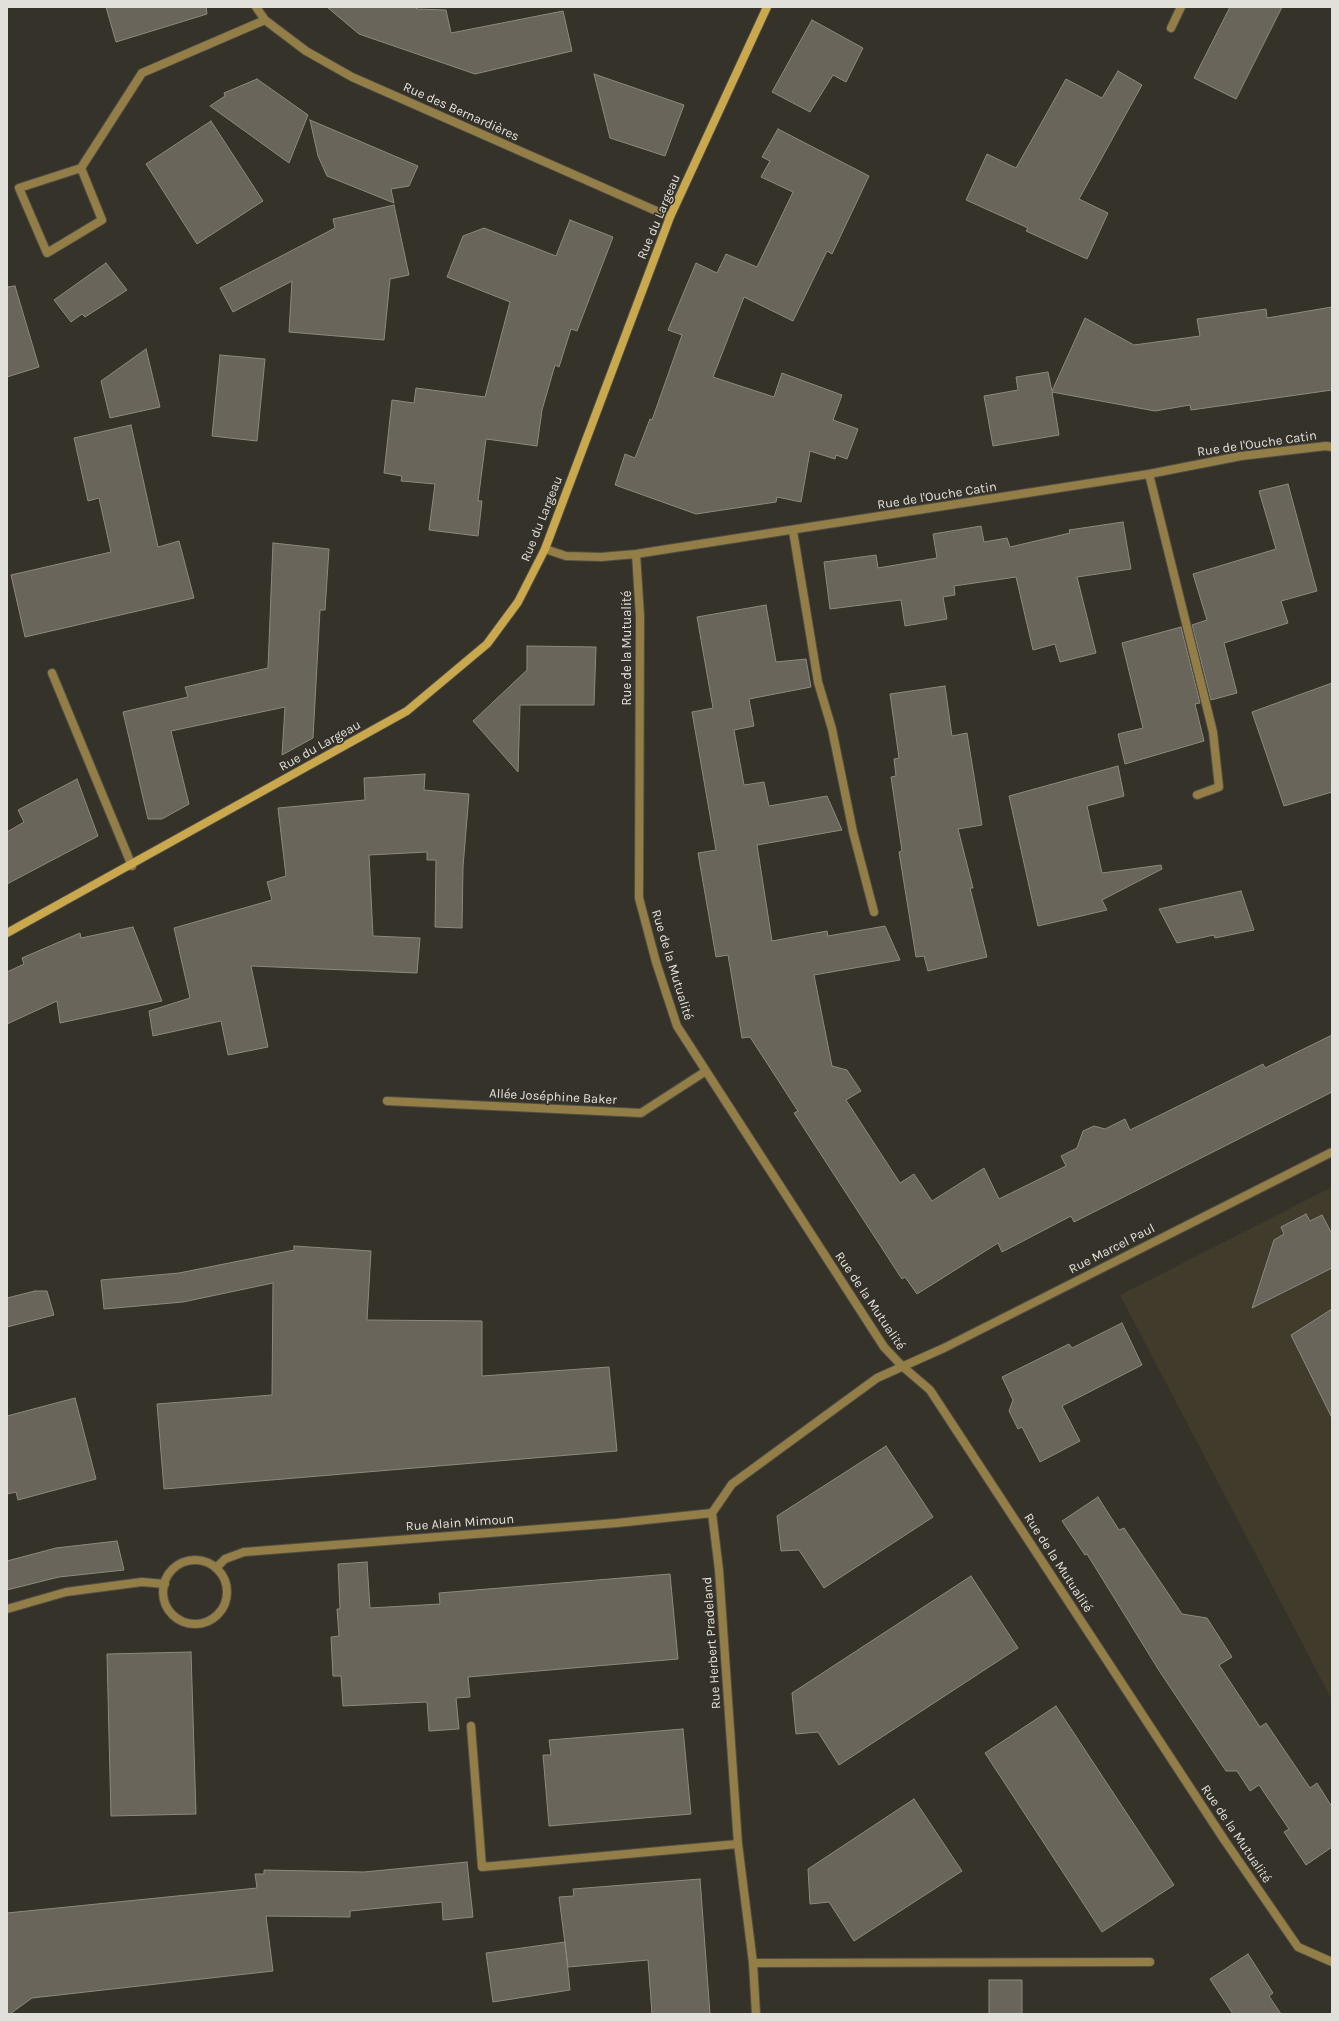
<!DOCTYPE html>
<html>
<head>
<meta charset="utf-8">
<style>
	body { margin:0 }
	#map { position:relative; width:1339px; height:2021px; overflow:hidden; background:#353229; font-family:Karla,sans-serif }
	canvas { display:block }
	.frame { position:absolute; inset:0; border:8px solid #e2e0da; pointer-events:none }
</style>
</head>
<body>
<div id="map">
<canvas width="1339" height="2021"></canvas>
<div class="frame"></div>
</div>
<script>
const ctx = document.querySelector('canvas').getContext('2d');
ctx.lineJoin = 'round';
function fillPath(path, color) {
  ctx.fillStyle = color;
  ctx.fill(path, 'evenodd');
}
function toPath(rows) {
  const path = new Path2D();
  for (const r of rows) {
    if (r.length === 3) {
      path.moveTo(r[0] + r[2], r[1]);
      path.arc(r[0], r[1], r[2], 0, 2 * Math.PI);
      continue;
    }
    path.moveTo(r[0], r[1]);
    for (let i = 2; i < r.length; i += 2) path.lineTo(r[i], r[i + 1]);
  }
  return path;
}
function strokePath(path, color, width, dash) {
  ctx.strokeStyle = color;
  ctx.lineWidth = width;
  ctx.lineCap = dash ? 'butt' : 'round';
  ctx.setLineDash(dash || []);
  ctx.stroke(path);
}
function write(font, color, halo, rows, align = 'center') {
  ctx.font = font + ' Karla,sans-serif';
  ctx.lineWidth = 3.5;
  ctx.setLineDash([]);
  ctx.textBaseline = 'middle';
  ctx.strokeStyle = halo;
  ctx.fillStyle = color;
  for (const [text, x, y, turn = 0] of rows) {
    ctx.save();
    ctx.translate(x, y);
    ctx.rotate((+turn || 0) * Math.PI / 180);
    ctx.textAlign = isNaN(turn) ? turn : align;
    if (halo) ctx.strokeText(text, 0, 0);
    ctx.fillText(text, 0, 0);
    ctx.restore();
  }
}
const built = toPath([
	[1332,1187,1332,1700,1120,1295]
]);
const building = toPath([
	[106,7,206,7,207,14,116,42,106,7],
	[327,7,415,7,417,9,446,10,451,33,563,11,572,51,475,74,359,34,327,7],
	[1230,7,1282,7,1236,99,1194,78,1230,7],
	[812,20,863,48,846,82,833,75,810,112,772,92,812,20],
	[1118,71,1142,85,1079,199,1108,213,1087,259,1026,231,1028,228,966,200,987,154,1016,168,1066,79,1102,98,1118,71],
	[594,74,684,105,665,156,610,138,594,74],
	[257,79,308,115,289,163,210,106,225,96,224,93,257,79],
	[310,120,418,166,409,186,391,189,394,203,327,176,318,156,310,120],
	[211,121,263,201,197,244,146,164,211,121],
	[778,129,869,176,832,254,827,251,793,321,744,297,713,377,774,397,782,373,842,395,833,420,858,429,847,459,836,455,835,459,810,451,801,502,777,497,776,502,696,514,615,485,625,454,635,458,650,419,652,420,682,335,668,330,696,263,717,273,726,254,757,267,793,192,761,177,770,161,762,157,778,129],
	[394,205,409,275,390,279,384,340,289,332,292,281,233,312,220,288,335,228,333,219,394,205],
	[570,220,613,237,577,331,571,329,559,367,555,365,542,410,537,446,486,439,478,501,482,501,478,536,429,530,435,484,401,481,402,476,384,473,392,400,414,403,416,388,485,397,510,302,447,277,463,236,484,228,556,256,570,220],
	[106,263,127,290,85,317,82,314,71,322,54,300,106,263],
	[15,286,39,367,7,377,7,287,15,286],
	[1332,307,1332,390,1191,410,1190,405,1155,411,1052,392,1059,435,993,446,984,396,1018,390,1016,377,1048,372,1052,391,1085,318,1134,345,1200,336,1197,319,1266,309,1267,318,1332,307],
	[146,349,160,407,110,418,101,381,146,349],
	[220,355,265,359,257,441,212,436,220,355],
	[131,425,158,547,179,541,194,598,25,637,11,575,111,552,99,498,88,501,74,438,131,425],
	[1288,484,1317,591,1281,601,1288,623,1224,643,1237,693,1211,700,1192,625,1207,620,1193,574,1276,549,1259,491,1288,484],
	[1123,522,1131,569,1077,577,1096,653,1060,662,1055,644,1033,650,1016,577,954,586,955,595,943,597,947,619,905,626,901,600,830,609,824,562,876,555,878,568,937,558,933,534,981,526,984,542,1007,538,1010,547,1070,533,1069,530,1123,522],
	[273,543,329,549,325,610,320,610,313,738,282,755,285,707,171,731,189,804,162,819,148,819,123,712,188,697,185,687,268,668,273,543],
	[766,605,776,662,806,659,811,687,749,699,754,726,734,730,744,785,764,782,769,806,827,796,842,830,757,845,772,941,827,931,828,936,885,926,900,960,814,975,832,1066,847,1070,861,1091,846,1100,900,1183,914,1174,932,1201,984,1168,999,1199,1066,1166,1061,1156,1077,1148,1083,1131,1094,1126,1105,1129,1125,1119,1130,1130,1263,1064,1265,1068,1332,1035,1332,1092,1074,1222,1071,1216,1002,1252,998,1243,917,1294,905,1277,902,1279,794,1113,798,1111,750,1037,742,1038,728,955,716,957,698,853,716,850,692,712,713,708,697,617,766,605],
	[1181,627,1200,703,1195,704,1204,741,1125,764,1118,734,1143,728,1122,643,1181,627],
	[527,646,596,647,594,705,520,705,518,772,473,721,527,670,527,646],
	[1332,683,1332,792,1284,806,1252,712,1332,683],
	[945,686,952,736,967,733,982,825,958,829,973,888,970,888,987,957,928,971,924,956,916,957,899,852,902,851,891,777,896,776,894,759,899,758,890,694,945,686],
	[1118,766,1124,796,1087,806,1102,873,1161,865,1162,869,1102,900,1107,910,1038,926,1009,796,1118,766],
	[425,774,424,790,469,794,463,867,462,928,435,927,436,860,427,860,427,852,369,855,373,936,420,938,417,973,251,966,268,1047,228,1055,221,1021,153,1036,149,1011,190,998,174,928,272,900,267,882,286,876,278,808,365,800,364,778,425,774],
	[77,779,98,836,7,884,7,832,24,822,18,810,77,779],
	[1241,891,1254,930,1215,938,1214,935,1177,943,1159,909,1241,891],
	[133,927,162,1001,60,1023,57,1001,7,1024,7,972,24,964,22,958,80,933,81,938,133,927],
	[1306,1214,1310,1221,1322,1215,1332,1234,1332,1268,1252,1308,1274,1240,1284,1234,1281,1227,1306,1214],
	[294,1246,371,1251,367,1320,482,1321,482,1376,609,1367,617,1451,164,1489,157,1404,272,1395,273,1283,183,1302,104,1309,101,1280,179,1273,294,1250,294,1246],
	[35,1291,47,1291,54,1315,7,1327,7,1298,35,1291],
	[1332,1309,1332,1418,1291,1335,1332,1309],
	[1122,1323,1142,1365,1062,1406,1080,1441,1040,1462,1022,1427,1018,1429,1009,1411,1013,1400,1002,1377,1069,1344,1072,1348,1122,1323],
	[75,1398,96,1479,18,1500,16,1492,7,1494,7,1416,75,1398],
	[886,1446,933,1517,824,1588,799,1550,781,1551,777,1516,886,1446],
	[1098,1497,1119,1530,1124,1528,1182,1614,1207,1618,1232,1657,1219,1665,1260,1727,1266,1723,1310,1788,1317,1783,1332,1807,1332,1847,1306,1865,1284,1832,1289,1829,1259,1785,1250,1791,1237,1771,1226,1771,1160,1672,1087,1554,1085,1555,1062,1521,1098,1497],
	[117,1541,124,1570,59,1577,7,1590,7,1561,56,1548,117,1541],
	[367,1562,370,1608,440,1604,439,1593,670,1574,678,1659,468,1677,470,1697,456,1698,459,1729,429,1731,427,1702,343,1706,341,1676,333,1676,331,1637,339,1636,337,1609,340,1609,338,1564,367,1562],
	[971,1576,1018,1648,839,1765,818,1732,796,1734,792,1693,971,1576],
	[191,1652,196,1814,111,1816,107,1654,191,1652],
	[1056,1706,1174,1885,1102,1932,985,1753,1056,1706],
	[683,1729,691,1814,549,1826,543,1755,551,1755,549,1740,683,1729],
	[914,1799,962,1871,854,1941,829,1902,810,1904,808,1869,914,1799],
	[467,1862,473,1917,443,1920,442,1902,350,1911,350,1917,266,1916,273,1971,32,1998,10,2014,7,2014,7,1913,257,1888,255,1874,264,1874,264,1870,364,1872,467,1862],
	[700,1879,710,2014,652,2014,648,1960,568,1967,559,1897,574,1896,573,1889,700,1879],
	[565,1942,570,1990,493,2002,486,1953,565,1942],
	[1248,1954,1273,1993,1269,1996,1281,2014,1233,2014,1210,1979,1248,1954],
	[989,1980,1022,1980,1022,2014,989,2014,989,1980]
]);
const lane = toPath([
	[1149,474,1213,732,1219,787,1197,795],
	[793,531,818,682,832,729,853,832,874,912],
	[52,673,132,866],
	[7,1609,66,1592,142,1582,165,1584],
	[471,1726,482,1867,738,1844],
	[753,1963,1150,1962]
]);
const street = toPath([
	[256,7,265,20,306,51,352,77,670,217],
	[1171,28,1181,7],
	[81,168,102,220,47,253,19,188,81,168,142,73,265,20],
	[545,549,566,556,601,557,636,554,1149,474,1241,456,1326,446,1332,447],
	[636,554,640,616,639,898,656,962,677,1026,884,1347,902,1366,930,1390,1225,1841,1298,1947,1332,1962],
	[387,1101,641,1113,706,1071],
	[195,1592,32],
	[216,1568,225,1559,244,1552,617,1523,712,1513],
	[756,2014,753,1963,738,1844,719,1570,712,1513,732,1484,877,1378,944,1348,1332,1152]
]);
const secondary = toPath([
	[7,933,407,711,487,644,518,602,545,549,670,217,767,7]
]);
const streetNames = [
	["Rue des Bernardières",461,112,24],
	["Rue du Largeau",659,217,-67],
	["Rue de l'Ouche Catin",1257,444,-8],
	["Rue de l'Ouche Catin",937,496,-9],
	["Rue du Largeau",542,519,-68],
	["Rue de la Mutualité",627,648,-90],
	["Rue du Largeau",320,746,-29],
	["Rue de la Mutualité",672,965,73],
	["Allée Joséphine Baker",553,1097,3],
	["Rue Marcel Paul",1112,1249,-27],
	["Rue de la Mutualité",870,1301,56],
	["Rue Alain Mimoun",460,1523,-4],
	["Rue de la Mutualité",1058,1563,57],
	["Rue Herbert Pradeland",712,1643,-94],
	["Rue de la Mutualité",1236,1834,56]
];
fillPath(built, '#413b2c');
fillPath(building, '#69655b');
strokePath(building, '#8d897e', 1);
strokePath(lane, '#514e45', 10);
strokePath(street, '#514e45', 10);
strokePath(secondary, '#514e45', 10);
strokePath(lane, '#937e48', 8);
strokePath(street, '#937e48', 8);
strokePath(secondary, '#caa84d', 8);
write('13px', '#e2e0da', '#353229', streetNames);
</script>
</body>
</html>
